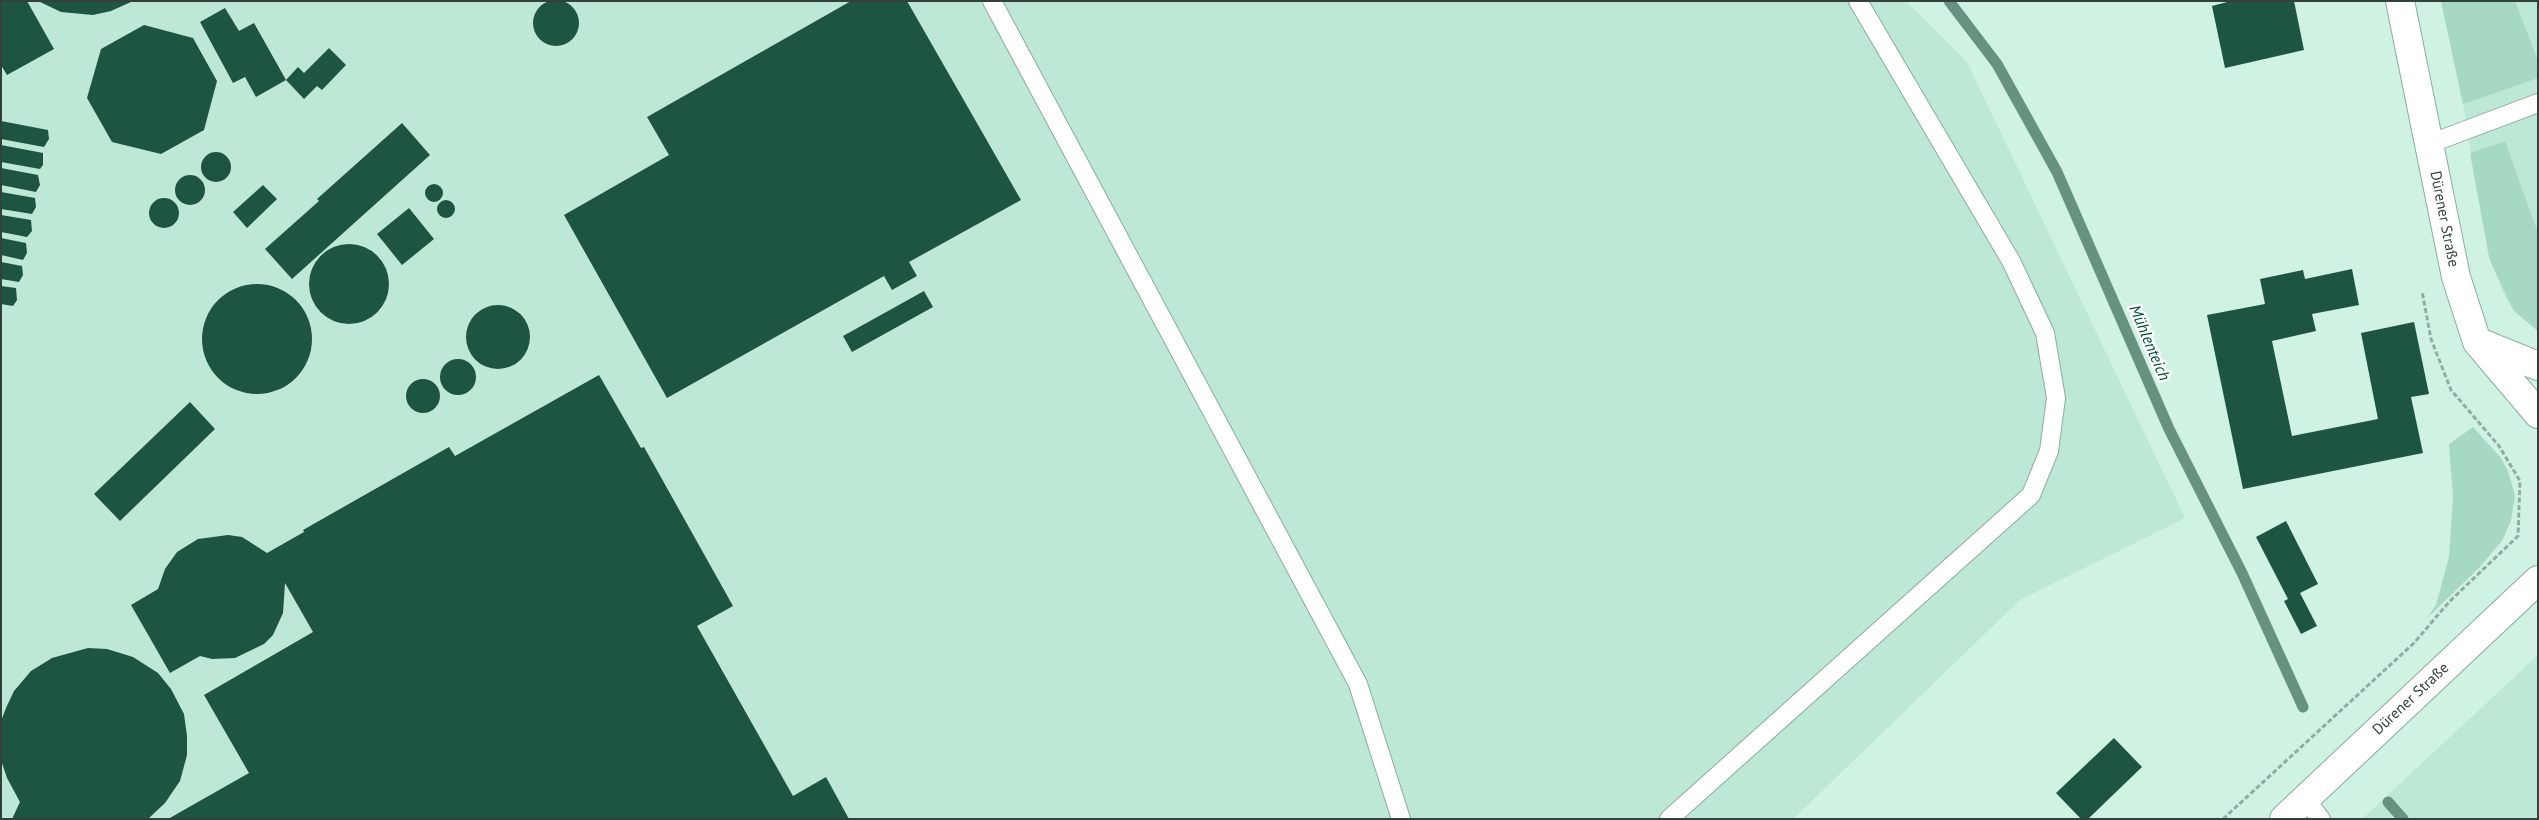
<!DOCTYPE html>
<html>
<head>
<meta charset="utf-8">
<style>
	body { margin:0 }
	#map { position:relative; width:2539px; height:820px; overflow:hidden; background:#cff2e3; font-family:"PT Sans",sans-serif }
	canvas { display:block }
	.frame { position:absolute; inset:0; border:2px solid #33413b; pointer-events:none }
</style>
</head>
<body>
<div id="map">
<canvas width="2539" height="820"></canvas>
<div class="frame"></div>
</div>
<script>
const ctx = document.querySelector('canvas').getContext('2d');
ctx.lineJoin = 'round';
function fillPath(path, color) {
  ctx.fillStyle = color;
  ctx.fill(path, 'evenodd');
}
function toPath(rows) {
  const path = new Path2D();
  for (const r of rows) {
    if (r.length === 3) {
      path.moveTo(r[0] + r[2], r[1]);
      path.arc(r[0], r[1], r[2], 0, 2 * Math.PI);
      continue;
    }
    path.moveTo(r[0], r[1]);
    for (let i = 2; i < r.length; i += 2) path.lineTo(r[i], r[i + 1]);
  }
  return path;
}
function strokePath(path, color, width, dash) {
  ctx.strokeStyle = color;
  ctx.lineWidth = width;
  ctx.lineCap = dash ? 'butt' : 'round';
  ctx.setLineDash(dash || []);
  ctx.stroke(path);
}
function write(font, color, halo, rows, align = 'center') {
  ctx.font = font + ' "PT Sans",sans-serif';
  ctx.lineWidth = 5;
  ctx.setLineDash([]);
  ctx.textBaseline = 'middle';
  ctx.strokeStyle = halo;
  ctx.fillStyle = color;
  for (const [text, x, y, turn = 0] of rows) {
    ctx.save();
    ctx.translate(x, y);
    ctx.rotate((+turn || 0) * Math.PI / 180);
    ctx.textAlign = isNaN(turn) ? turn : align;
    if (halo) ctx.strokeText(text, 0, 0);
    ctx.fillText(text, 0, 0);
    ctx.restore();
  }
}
const built = toPath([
	[1,1,1906,1,1967,62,2185,518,2020,600,1793,819,1,819],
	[2441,1,2538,1,2538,331,2514,311,2504,294,2489,257,2463,104],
	[2538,655,2538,819,2362,819]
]);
const green = toPath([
	[2441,1,2515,1,2538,61,2538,78,2463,104],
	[2505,141,2538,233,2538,331,2514,311,2497,276,2489,257,2470,153],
	[2473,427,2501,458,2508,471,2515,495,2511,521,2502,541,2479,568,2427,618,2436,605,2449,557,2453,498,2449,444]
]);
const stream = toPath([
	[1949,1,1997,64,2057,172,2169,429,2242,573,2303,707],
	[2388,802,2403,819]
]);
const building = toPath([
	[556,23,23],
	[1,1,27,1,54,49,7,75,1,65],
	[38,1,133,1,111,11,93,15,61,12],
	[851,1,907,1,1021,200,909,262,917,276,892,290,884,276,667,398,564,215,669,155,647,117],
	[2231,1,2294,1,2304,50,2225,68,2212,6],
	[225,8,239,31,254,23,286,80,256,97,245,77,233,83,200,22],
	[144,25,193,38,217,81,204,130,161,154,112,142,87,98,101,49],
	[329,48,346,65,322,90,317,86,304,99,286,80,298,67,304,73],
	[1,121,48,130,49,139,44,147,1,139],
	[402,123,430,155,292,279,265,249,319,201,317,199],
	[1,145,43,153,43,165,40,169,1,162],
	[216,167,15],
	[1,168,38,175,40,185,36,192,1,185],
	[190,190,15],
	[434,193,9],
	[263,185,277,199,247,228,233,212],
	[1,192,35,198,36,207,32,214,1,209],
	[164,213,15],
	[446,209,9],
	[409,208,434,239,402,265,377,234],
	[1,215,31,220,32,231,27,237,1,232],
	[1,238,26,243,27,253,23,260,1,255],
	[349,284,40],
	[1,262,22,266,23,275,19,282,1,279],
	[2352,269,2359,305,2312,314,2316,331,2272,341,2292,436,2378,419,2361,333,2414,322,2429,394,2411,397,2423,453,2243,489,2207,315,2265,304,2260,279,2303,270,2305,279],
	[257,339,55],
	[1,286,16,288,17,300,13,306,1,304],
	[924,291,933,307,852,352,843,336],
	[498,337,32],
	[458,377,18],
	[599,375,641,448,644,447,733,606,697,626,793,796,826,777,849,819,168,819,249,773,204,695,313,632,285,583,283,613,273,635,264,644,235,658,212,659,200,656,170,673,131,605,158,589,165,569,177,552,198,539,228,535,242,537,267,553,304,532,303,530,449,447,455,456],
	[423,396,17],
	[190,402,215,429,120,521,94,494],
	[2286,521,2318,584,2300,593,2317,626,2301,634,2284,601,2288,599,2256,537],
	[88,648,107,649,133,657,158,673,171,689,184,714,187,736,187,755,180,781,165,803,148,819,12,819,20,802,7,778,1,760,1,721,6,708,14,691,31,671,52,658],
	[2114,738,2142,767,2088,819,2081,819,2056,793]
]);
const path = toPath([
	[2223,819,2414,643,2449,602,2518,536,2520,481,2499,446,2451,390,2431,339,2422,291]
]);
const lane = toPath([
	[992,1,1358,684,1401,819],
	[2429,144,2538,103],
	[2305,799,2321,819],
	[1669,819,2031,495,2049,451,2056,398,2045,333,2011,261,1858,1]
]);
const secondary = toPath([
	[2400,1,2456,277,2477,342,2538,414],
	[2481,343,2538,366],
	[2284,819,2538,580]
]);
const streetNames = [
	["Dürener Straße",2444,219,79],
	["Dürener Straße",2411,699,-43]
];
const waterNames = [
	["Mühlenteich",2149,343,67]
];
fillPath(built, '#bde8d5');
fillPath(green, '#a7d8c3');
strokePath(stream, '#679280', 11);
fillPath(building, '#1e5542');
strokePath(lane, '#8bac9e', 20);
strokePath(secondary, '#8bac9e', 30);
strokePath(path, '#91aca0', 3, [5, 2.5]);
strokePath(lane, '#fff', 18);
strokePath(secondary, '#fff', 28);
write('15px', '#33413b', '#fff', streetNames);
write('italic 16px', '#004e38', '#fff', waterNames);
</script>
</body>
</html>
